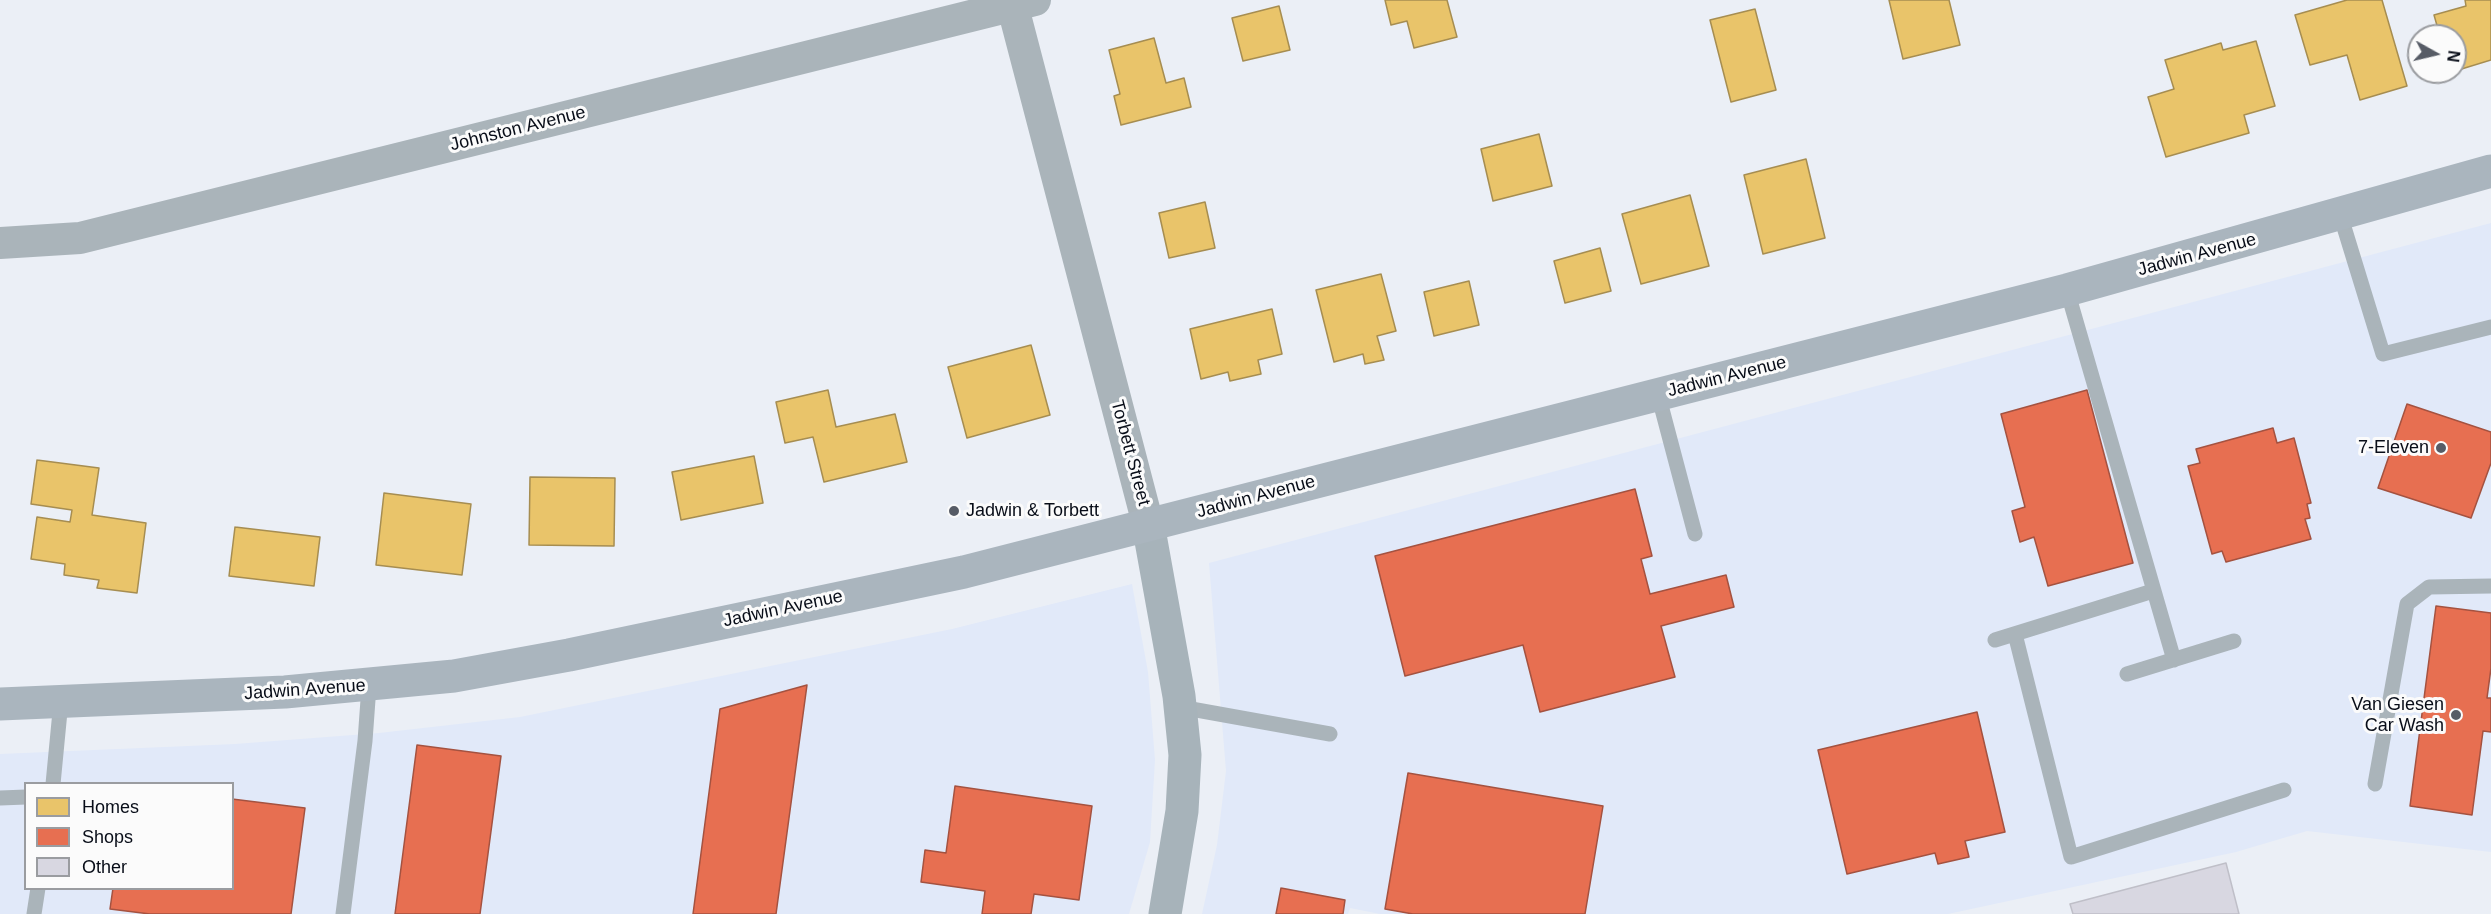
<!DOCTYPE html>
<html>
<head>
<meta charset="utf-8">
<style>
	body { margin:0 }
	#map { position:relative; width:2491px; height:914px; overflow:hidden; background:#ebeff6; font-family:Helvetica,sans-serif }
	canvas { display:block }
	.legend { position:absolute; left:24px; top:782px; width:210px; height:108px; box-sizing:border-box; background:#fbfbfb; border:2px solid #9a9ca0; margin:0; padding:8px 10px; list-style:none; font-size:18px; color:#080d18 }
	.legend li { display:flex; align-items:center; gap:12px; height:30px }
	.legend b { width:30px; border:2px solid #9a9ca0 }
	.north { position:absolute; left:2407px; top:24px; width:60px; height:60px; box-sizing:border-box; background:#fbfbfb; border:2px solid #9a9ca0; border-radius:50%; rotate:98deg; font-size:16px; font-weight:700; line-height:24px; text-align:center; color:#080d18 }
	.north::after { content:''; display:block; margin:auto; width:21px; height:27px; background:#575c66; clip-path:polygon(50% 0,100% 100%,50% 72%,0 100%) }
</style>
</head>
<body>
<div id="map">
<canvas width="2491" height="914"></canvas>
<ul class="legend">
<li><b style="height:16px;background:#e9c46a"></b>Homes</li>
<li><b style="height:16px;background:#e76f51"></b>Shops</li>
<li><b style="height:16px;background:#d8d7e1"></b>Other</li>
</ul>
<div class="north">N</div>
</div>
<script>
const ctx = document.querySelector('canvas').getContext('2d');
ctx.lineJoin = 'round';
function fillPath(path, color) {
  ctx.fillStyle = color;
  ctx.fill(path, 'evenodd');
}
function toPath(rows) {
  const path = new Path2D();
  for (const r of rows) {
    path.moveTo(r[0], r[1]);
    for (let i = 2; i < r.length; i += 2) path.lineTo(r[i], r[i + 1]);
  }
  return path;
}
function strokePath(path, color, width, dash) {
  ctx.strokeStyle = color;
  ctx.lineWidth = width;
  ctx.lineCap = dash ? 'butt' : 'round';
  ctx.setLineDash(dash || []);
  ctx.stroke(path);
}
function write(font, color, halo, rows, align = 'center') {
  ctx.font = font + ' Helvetica,sans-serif';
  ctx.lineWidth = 6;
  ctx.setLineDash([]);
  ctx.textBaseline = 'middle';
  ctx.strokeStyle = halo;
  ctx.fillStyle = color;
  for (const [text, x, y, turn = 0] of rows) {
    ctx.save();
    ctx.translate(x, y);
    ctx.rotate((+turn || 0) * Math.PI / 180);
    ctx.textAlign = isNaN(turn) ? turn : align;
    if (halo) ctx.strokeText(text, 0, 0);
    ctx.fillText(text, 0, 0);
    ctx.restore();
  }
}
const built = toPath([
	[2491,223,2491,852,2307,831,2236,852,1948,914,1380,914,1350,908,1348,914,1202,914,1217,845,1226,771,1209,563],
	[1132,584,1148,672,1155,760,1150,842,1129,914,0,914,0,754,235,744,379,733,520,717,952,629],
	[26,784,232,784,232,888,26,888]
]);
const homes = toPath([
	[1385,0,1447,0,1457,37,1414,48,1407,21,1391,25,1385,0],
	[1889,0,1949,0,1960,45,1903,59,1889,0],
	[2347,0,2382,0,2407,86,2360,100,2347,55,2310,65,2295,15,2347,0],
	[2465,0,2491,0,2491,60,2455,71,2455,36,2440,36,2434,15,2466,6,2465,0],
	[1279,6,1290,50,1243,61,1232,18,1279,6],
	[1755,9,1776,90,1731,102,1710,20,1755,9],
	[1154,38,1166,83,1184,78,1191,107,1121,125,1114,96,1120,94,1109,50,1154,38],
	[2256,41,2275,106,2244,115,2249,133,2166,157,2148,97,2174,89,2165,60,2221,43,2223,50,2256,41],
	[1539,134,1552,186,1493,201,1481,149,1539,134],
	[1806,159,1825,238,1763,254,1744,175,1806,159],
	[1690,195,1709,266,1641,284,1622,214,1690,195],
	[1205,202,1215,248,1169,258,1159,213,1205,202],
	[1600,248,1611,291,1565,303,1554,261,1600,248],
	[1381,274,1396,331,1377,336,1384,360,1365,364,1363,354,1334,362,1316,290,1381,274],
	[1469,281,1479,325,1434,336,1424,292,1469,281],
	[1272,309,1282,354,1258,360,1261,374,1230,381,1228,372,1201,379,1190,329,1272,309],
	[1031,345,1050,415,967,438,948,367,1031,345],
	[828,390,836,427,895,414,907,462,824,482,813,437,785,443,776,402,828,390],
	[754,456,763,503,681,520,672,472,754,456],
	[37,460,99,468,92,515,146,523,137,593,97,588,99,580,64,575,65,564,31,559,37,517,70,522,72,510,31,504,37,460],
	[530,477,615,478,614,546,529,545,530,477],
	[384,493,471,504,462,575,376,565,384,493],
	[235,527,320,537,314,586,229,576,235,527]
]);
const shops = toPath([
	[2087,390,2133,563,2048,586,2034,537,2020,542,2012,511,2025,507,2001,414,2087,390],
	[2407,404,2491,432,2491,463,2471,518,2378,488,2407,404],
	[2273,428,2277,443,2294,438,2311,503,2307,504,2310,518,2305,519,2311,539,2226,562,2222,551,2212,554,2188,466,2200,463,2196,449,2273,428],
	[1635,489,1652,556,1641,559,1650,594,1726,575,1734,607,1661,626,1675,677,1540,712,1523,645,1405,676,1375,556,1635,489],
	[2436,606,2491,613,2491,668,2487,698,2491,698,2491,732,2483,731,2472,815,2410,806,2436,606],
	[807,685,776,914,693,914,720,709,807,685],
	[1977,712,2005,832,1965,841,1969,857,1938,864,1935,853,1847,874,1818,750,1977,712],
	[417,745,501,756,480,914,395,914,417,745],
	[1408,773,1603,806,1585,914,1413,914,1385,909,1408,773],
	[955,786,1092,806,1079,900,1034,894,1031,914,982,914,985,891,921,882,925,850,946,853,955,786],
	[232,799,305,808,291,914,150,914,110,909,113,888,232,888,232,799],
	[1281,888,1345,900,1343,914,1276,914,1281,888]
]);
const building = toPath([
	[2226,863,2239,914,2073,914,2070,904,2226,863]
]);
const lane = toPath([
	[2340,214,2383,354,2491,327],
	[2067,290,2174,660],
	[1658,394,1695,534],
	[2015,634,2071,857,2284,790],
	[1995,640,2153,591],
	[2127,674,2234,641],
	[1180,707,1330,734],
	[53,784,61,701],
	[2375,784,2407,604,2429,587,2491,586],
	[0,798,26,797],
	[34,914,38,888],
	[343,914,365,741,369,686]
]);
const street = toPath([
	[1011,0,1148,524],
	[0,243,80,238,1035,0]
]);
const secondary = toPath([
	[1148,524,1179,696,1185,755,1182,811,1165,914]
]);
const primary = toPath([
	[0,704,285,692,454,676,569,655,964,572,2067,290,2491,171]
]);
const markers = [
	[2441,448,6,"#575c66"],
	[954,511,6,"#575c66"],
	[2456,715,6,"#575c66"]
];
const streetNames = [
	["Johnston Avenue",518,129,-14],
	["Jadwin Avenue",2197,255,-15],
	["Jadwin Avenue",1727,377,-14],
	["Torbett Street",1130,453,75],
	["Jadwin Avenue",1256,497,-15],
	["Jadwin Avenue",783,609,-12],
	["Jadwin Avenue",305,690,-4]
];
const poiNames = [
	["7-Eleven",2429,448],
	["Jadwin & Torbett",966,511,"left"],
	["Van Giesen",2444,705],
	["Car Wash",2444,726]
];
fillPath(built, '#e1e9f9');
fillPath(homes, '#e9c46a');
strokePath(homes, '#a68d51', 1.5);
fillPath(shops, '#e76f51');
strokePath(shops, '#a45240', 1.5);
fillPath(building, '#d8d7e1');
strokePath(building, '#bfbfc8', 1.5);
strokePath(lane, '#aab4ba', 15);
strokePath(street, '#aab4ba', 32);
strokePath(secondary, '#a7b3ba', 33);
strokePath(primary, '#aab5be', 33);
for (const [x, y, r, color] of markers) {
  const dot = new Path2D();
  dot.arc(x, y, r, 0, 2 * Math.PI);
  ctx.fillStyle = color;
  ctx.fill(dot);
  strokePath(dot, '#fbfbfb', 2);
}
write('18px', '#080d18', '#fbfbfb', streetNames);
write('18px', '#080d18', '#fbfbfb', poiNames, 'right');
</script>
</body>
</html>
